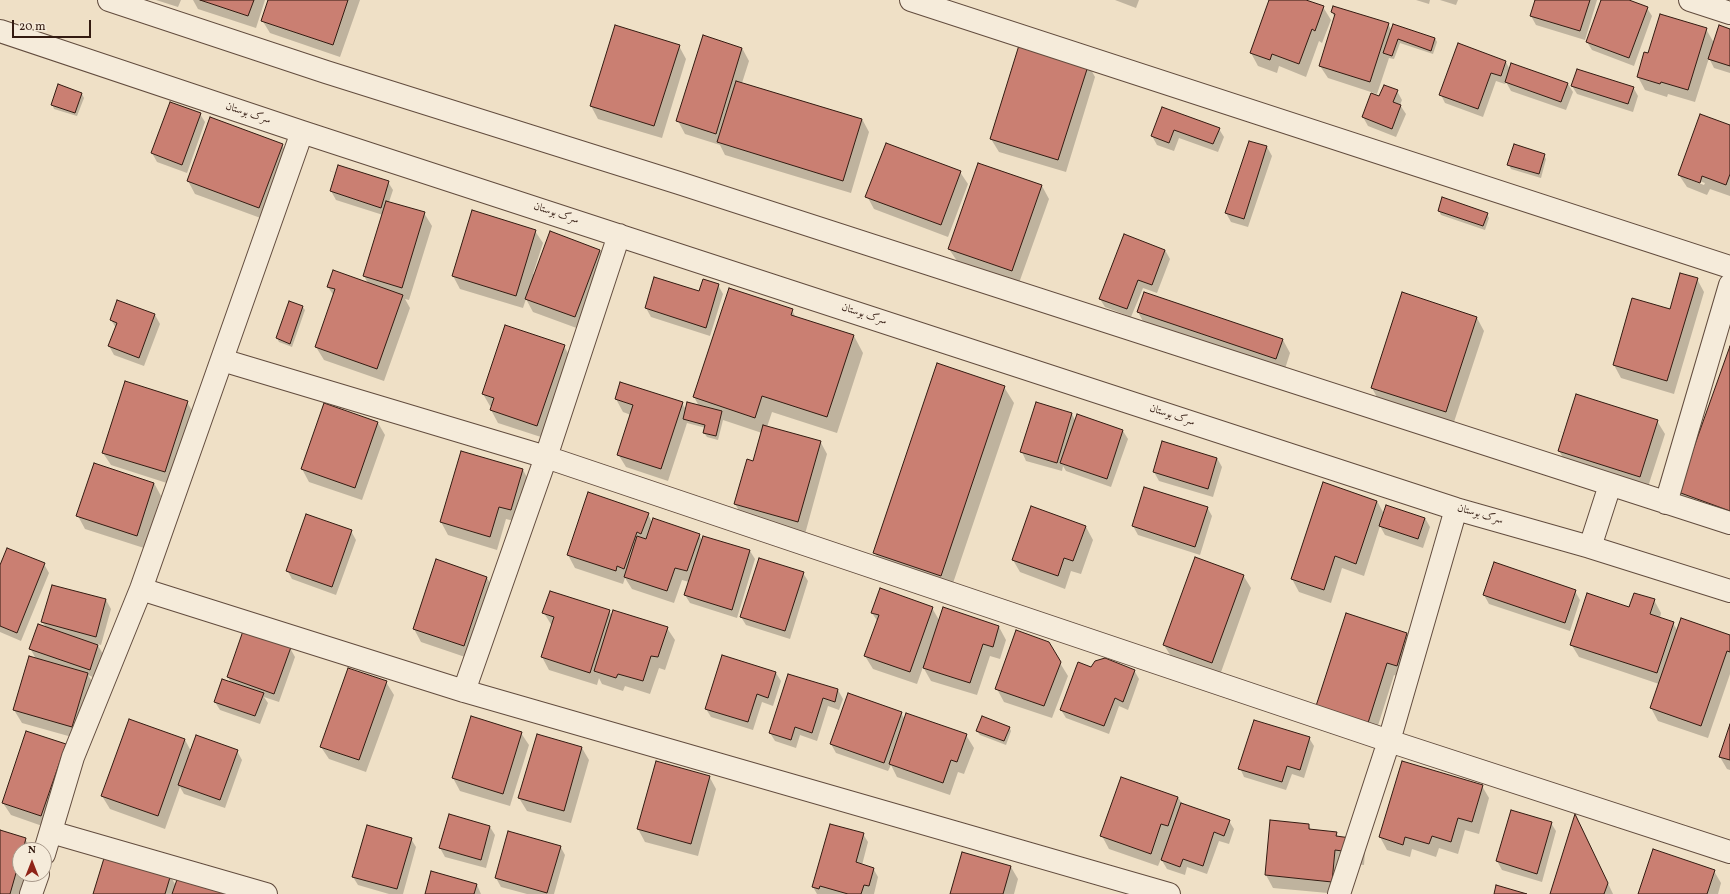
<!DOCTYPE html>
<html>
<head>
<meta charset="utf-8">
<style>
	body { margin:0 }
	#map { position:relative; width:1730px; height:894px; overflow:hidden; background:#efe0c6; font-family:Vollkorn,serif }
	canvas { display:block }
	.north { position:absolute; left:12px; top:842px; width:40px; height:40px; box-sizing:border-box; background:#f5ebda; border:1px solid #a7988a; border-radius:50%; rotate:0deg; font-size:11px; font-weight:700; line-height:16px; text-align:center; color:#331b11 }
	.north::after { content:''; display:block; margin:auto; width:14px; height:18px; background:#8f2418; clip-path:polygon(50% 0,100% 100%,50% 72%,0 100%) }
	.scale { position:absolute; left:12px; top:20px; width:79px; height:18px; box-sizing:border-box; border:2px solid #331b11; border-top:0; padding-left:5px; font-size:12px; line-height:14px; white-space:nowrap; color:#331b11; -webkit-text-stroke:3px #f5ebda; paint-order:stroke }
</style>
</head>
<body>
<div id="map">
<canvas width="1730" height="894"></canvas>
<div class="north">N</div>
<div class="scale">20 m</div>
</div>
<script>
const ctx = document.querySelector('canvas').getContext('2d');
ctx.lineJoin = 'round';
function fillPath(path, color) {
  ctx.fillStyle = color;
  ctx.fill(path, 'evenodd');
}
function toPath(rows) {
  const path = new Path2D();
  for (const r of rows) {
    path.moveTo(r[0], r[1]);
    for (let i = 2; i < r.length; i += 2) path.lineTo(r[i], r[i + 1]);
  }
  return path;
}
function strokePath(path, color, width, dash) {
  ctx.strokeStyle = color;
  ctx.lineWidth = width;
  ctx.lineCap = dash ? 'butt' : 'round';
  ctx.setLineDash(dash || []);
  ctx.stroke(path);
}
function write(font, color, halo, rows, align = 'center') {
  ctx.font = font + ' Vollkorn,Amiri,serif';
  ctx.lineWidth = 3;
  ctx.setLineDash([]);
  ctx.textBaseline = 'middle';
  ctx.strokeStyle = halo;
  ctx.fillStyle = color;
  for (const [text, x, y, turn = 0] of rows) {
    ctx.save();
    ctx.translate(x, y);
    ctx.rotate((+turn || 0) * Math.PI / 180);
    ctx.textAlign = isNaN(turn) ? turn : align;
    if (halo) ctx.strokeText(text, 0, 0);
    ctx.fillText(text, 0, 0);
    ctx.restore();
  }
}
const shadow = toPath([
	[156,0,181,0,178,7],
	[193,0,265,0,256,28,198,9],
	[269,0,360,0,340,57,270,33,262,20],
	[1115,0,1139,0,1136,8],
	[1270,0,1303,0,1323,7,1331,20,1322,43,1319,41,1306,77,1279,66,1277,73,1258,66,1251,53],
	[1416,0,1430,0,1429,4],
	[1440,0,1458,0,1456,5],
	[1536,0,1597,0,1585,40,1536,25,1531,16],
	[1602,0,1626,0,1647,8,1652,16,1634,66,1592,50,1587,42],
	[1332,12,1388,24,1392,31,1435,38,1437,42,1433,54,1400,43,1394,59,1389,58,1377,94,1328,78,1320,66,1335,18],
	[1706,29,1714,43,1730,30,1730,73,1714,68,1709,58,1695,102,1668,94,1667,97,1645,90,1638,77,1645,53,1649,54],
	[679,46,686,59,662,138,598,119,591,106],
	[742,48,749,61,742,83,862,119,869,132,851,193,725,155,720,145,685,134,678,121],
	[1506,62,1510,70,1568,84,1573,92,1566,110,1511,91,1506,82,1505,84,1496,81,1483,117,1445,103,1441,95],
	[1088,64,1095,77,1066,172,999,152,991,139],
	[1572,86,1633,87,1638,96,1633,112,1577,94],
	[1397,91,1402,100,1400,105,1406,114,1396,137,1368,126,1363,117,1380,98],
	[82,94,84,98,77,116,54,109,52,104],
	[1162,108,1219,129,1224,137,1218,152,1179,138,1174,151,1157,145,1152,136],
	[200,114,205,122,187,173,157,162,152,153],
	[1730,126,1730,196,1710,189,1707,195,1687,187,1679,175],
	[1688,177,1705,183,1704,185,1688,179],
	[1250,142,1267,147,1272,156,1248,227,1231,222,1226,213],
	[282,145,290,158,266,220,195,194,188,181],
	[1544,155,1546,159,1541,178,1511,169,1509,165],
	[960,172,968,184,948,237,874,209,867,196],
	[388,182,393,190,389,202,424,213,432,226,409,300,405,299,410,308,384,381,324,360,316,347,334,296,328,287,368,283,364,276,383,215,336,200,331,191],
	[1042,186,1049,199,1019,283,957,261,949,249],
	[1439,211,1487,214,1489,218,1485,230,1441,215],
	[535,231,543,243,533,274,600,250,607,263,582,330,533,312,526,299,523,308,460,289,453,276],
	[1165,250,1170,259,1157,293,1143,288,1131,317,1105,307,1100,299],
	[1697,279,1704,292,1674,394,1621,378,1614,365,1670,310],
	[718,285,723,294,710,336,651,317,646,308],
	[1144,293,1283,340,1290,353,1284,372,1145,325,1138,312],
	[1403,294,1477,318,1484,331,1453,425,1379,401,1372,388],
	[118,301,155,315,160,324,144,366,114,355,109,346,116,328,111,320],
	[290,302,302,306,305,310,292,347,279,342,277,338],
	[792,310,796,318,854,336,863,353,837,433,772,412,767,427,820,441,827,454,805,534,743,517,735,504,754,462,762,433,723,420,718,440,707,437,704,433,706,428,687,423,668,481,626,467,618,454,631,415,623,412,616,399,621,383,682,403,686,410,699,406,694,397],
	[564,346,571,359,544,438,498,423,491,410,492,407,490,406,483,394],
	[1730,349,1730,523,1689,509,1679,492],
	[1004,387,1014,403,950,592,884,570,875,553],
	[187,402,194,414,173,485,111,465,103,453],
	[1072,414,1076,422,1123,431,1128,439,1111,487,1066,471,1063,466,1062,471,1026,461,1022,452],
	[1657,421,1665,434,1647,490,1567,464,1559,451],
	[378,423,385,435,362,500,309,482,302,469],
	[1162,442,1217,458,1222,467,1213,497,1159,481,1154,472],
	[523,470,530,483,518,522,506,519,497,550,448,535,441,522],
	[154,483,161,496,144,548,85,529,78,516],
	[1323,483,1377,501,1384,514,1425,518,1430,527,1423,548,1385,535,1380,526,1364,576,1342,568,1331,603,1299,592,1292,579],
	[1207,507,1212,516,1200,555,1138,535,1133,526],
	[648,514,652,522,699,535,702,540,750,551,755,559,737,618,690,603,685,595,689,582,682,580,674,603,632,589,625,578,623,584,575,568,568,555],
	[1086,527,1093,540,1081,574,1071,571,1065,589,1020,572,1013,560],
	[351,531,356,540,336,595,292,579,287,570],
	[44,564,49,573,21,641,0,632,0,568],
	[803,573,808,581,790,639,746,625,741,617],
	[1243,575,1251,588,1220,675,1172,658,1164,645],
	[487,578,494,590,471,659,421,642,414,629],
	[52,586,106,600,111,609,101,645,97,644,103,654,95,678,88,675,95,686,79,739,22,723,14,710,36,659,30,648,46,627,42,622],
	[1575,591,1580,600,1570,631,1489,604,1484,595],
	[1654,600,1661,613,1660,618,1673,623,1677,630,1730,636,1730,674,1708,738,1658,721,1651,708,1659,684,1579,657,1571,644,1630,608],
	[932,608,939,620,943,609,999,627,1006,640,1000,659,990,656,977,695,931,681,923,667,917,684,873,669,865,656,878,622,872,613],
	[609,611,612,616,667,628,675,640,665,670,659,668,650,694,625,686,623,691,602,684,599,678,597,685,549,670,542,657,552,626,544,613],
	[1407,634,1414,646,1404,678,1394,675,1375,735,1324,719],
	[290,648,295,657,279,702,264,697,268,703,260,724,220,710,215,702,231,683,228,677],
	[1060,663,1068,676,1052,718,1004,702,997,689],
	[1091,668,1134,670,1139,679,1128,710,1119,706,1109,734,1066,718,1061,710],
	[776,673,781,681,773,706,762,702,753,730,711,717,706,709],
	[789,675,838,690,843,699,839,710,828,706,817,741,800,735,796,748,775,741,770,733],
	[386,682,394,695,366,772,329,759,321,747],
	[901,713,905,720,966,735,974,748,964,774,958,772,950,795,897,777,891,765,888,771,836,753,831,744],
	[1009,727,1011,731,1006,745,980,735,977,731],
	[1730,727,1730,770,1727,769,1720,757],
	[521,733,529,745,510,806,460,791,453,778],
	[1309,738,1314,746,1304,778,1292,774,1286,790,1244,777,1240,768],
	[185,740,191,751,237,751,242,760,225,808,184,794,180,787,165,829,110,809,102,796],
	[65,745,72,758,48,828,11,815,3,803],
	[582,748,589,760,571,823,527,811,519,798],
	[709,776,716,789,698,856,645,842,638,829],
	[1482,786,1489,798,1479,834,1465,830,1458,854,1439,848,1436,857,1412,849,1410,857,1387,850,1380,837],
	[1178,797,1182,804,1229,821,1234,829,1229,844,1219,841,1207,874,1187,867,1185,875,1167,869,1161,859,1158,866,1109,849,1102,836],
	[1511,811,1551,823,1556,831,1542,882,1502,870,1497,861],
	[1575,817,1582,828,1613,894,1551,894],
	[1308,825,1312,831,1336,833,1339,838,1358,840,1365,852,1364,865,1342,863,1339,894,1273,888,1266,875],
	[490,827,495,835,486,868,445,857,440,848],
	[0,832,25,839,32,850,20,850,20,874,26,874,20,894,0,894],
	[863,834,868,842,862,865,873,868,878,877,874,894,817,894,813,887],
	[411,839,416,847,403,894,389,894,358,885,353,877],
	[560,846,565,855,554,894,527,894,501,887,496,878],
	[1011,867,1018,879,1014,894,951,894],
	[1714,871,1721,883,1718,894,1639,894],
	[170,875,176,886,245,894,95,894],
	[477,885,481,894,426,894]
]);
const building = toPath([
	[200,0,254,0,248,16,200,0],
	[268,0,348,0,333,45,261,21,268,0],
	[1269,0,1306,0,1324,6,1315,31,1312,29,1299,64,1272,54,1270,60,1250,53,1269,0],
	[1535,0,1590,0,1580,31,1530,16,1535,0],
	[1601,0,1629,0,1648,7,1629,58,1586,42,1601,0],
	[1333,6,1389,23,1370,82,1319,66,1335,14,1331,12,1333,6],
	[1660,14,1707,28,1688,90,1661,82,1660,84,1637,77,1644,52,1648,53,1660,14],
	[1393,24,1435,38,1431,51,1398,39,1392,56,1383,53,1393,24],
	[615,25,680,45,654,126,590,106,615,25],
	[1719,25,1730,29,1730,66,1708,59,1719,25],
	[703,35,742,48,716,134,676,121,703,35],
	[1020,42,1089,63,1058,160,990,139,1020,42],
	[1458,43,1506,61,1501,76,1491,73,1478,109,1439,95,1458,43],
	[1511,63,1568,83,1561,102,1505,82,1511,63],
	[1577,69,1634,87,1628,104,1571,86,1577,69],
	[736,81,862,119,843,181,717,142,736,81],
	[58,84,82,93,75,113,51,105,58,84],
	[1384,85,1398,90,1393,102,1401,105,1392,129,1362,117,1371,93,1379,96,1384,85],
	[170,102,201,113,182,165,151,153,170,102],
	[1162,107,1220,128,1213,144,1174,130,1169,143,1151,136,1162,107],
	[1700,114,1730,125,1730,174,1726,185,1702,176,1700,183,1678,175,1700,114],
	[210,117,283,144,259,208,187,181,210,117],
	[1249,141,1267,146,1244,219,1225,213,1249,141],
	[886,143,961,171,941,225,865,197,886,143],
	[1514,144,1545,154,1539,174,1507,165,1514,144],
	[978,163,1042,185,1012,271,948,249,978,163],
	[338,165,389,181,381,208,330,191,338,165],
	[1442,197,1488,213,1483,226,1438,211,1442,197],
	[386,201,425,212,402,288,363,276,386,201],
	[472,210,536,230,516,296,452,276,472,210],
	[550,231,600,250,575,317,525,299,550,231],
	[1124,234,1165,250,1152,285,1138,280,1127,309,1099,299,1124,234],
	[333,270,403,295,377,369,315,347,335,289,327,287,333,270],
	[1680,273,1698,278,1667,381,1613,365,1632,298,1670,309,1680,273],
	[654,277,699,291,703,279,719,284,706,328,645,308,654,277],
	[729,288,793,309,791,315,854,335,827,417,762,396,755,418,693,397,729,288],
	[1144,292,1283,339,1276,359,1137,312,1144,292],
	[1402,292,1477,317,1446,412,1371,388,1402,292],
	[117,300,155,314,139,358,108,346,117,323,110,320,117,300],
	[289,301,303,306,290,344,276,338,289,301],
	[505,325,565,345,537,426,490,410,494,398,482,394,505,325],
	[1730,346,1730,511,1678,492,1730,346],
	[937,363,1005,386,941,576,873,553,937,363],
	[125,381,188,401,165,472,102,453,125,381],
	[620,382,683,402,661,469,617,455,633,405,615,399,620,382],
	[1576,394,1658,420,1640,477,1558,451,1576,394],
	[687,402,722,411,716,436,703,433,705,425,683,419,687,402],
	[1036,402,1072,413,1057,463,1020,452,1036,402],
	[324,403,378,422,355,488,301,469,324,403],
	[1077,414,1123,430,1107,479,1060,463,1077,414],
	[763,425,821,441,798,522,734,504,747,459,753,461,763,425],
	[1162,441,1217,458,1208,489,1153,472,1162,441],
	[461,451,523,469,511,510,499,507,490,537,440,522,461,451],
	[94,463,154,483,137,536,76,516,94,463],
	[1323,482,1377,501,1356,564,1335,556,1324,590,1291,579,1323,482],
	[1144,487,1208,507,1195,547,1132,526,1144,487],
	[588,492,649,513,641,534,637,532,624,569,617,566,616,571,567,555,588,492],
	[1386,505,1425,518,1418,539,1379,526,1386,505],
	[1031,506,1086,526,1073,561,1064,558,1058,576,1012,560,1031,506],
	[306,514,352,530,332,587,286,571,306,514],
	[653,518,700,534,687,571,675,568,667,591,624,577,637,536,646,539,653,518],
	[703,536,750,550,732,610,684,595,703,536],
	[7,548,45,563,17,633,0,626,0,565,7,548],
	[1195,557,1244,575,1212,663,1163,645,1195,557],
	[759,558,804,572,785,631,740,617,759,558],
	[436,559,487,577,464,646,413,629,436,559],
	[1494,562,1576,590,1565,623,1483,595,1494,562],
	[52,585,106,599,96,637,41,622,52,585],
	[880,588,933,607,910,672,864,656,879,615,871,613,880,588],
	[550,591,610,610,590,673,541,657,554,617,542,613,550,591],
	[1587,593,1629,607,1634,593,1655,599,1650,614,1674,622,1657,673,1570,645,1587,593],
	[943,607,999,626,993,647,983,644,970,683,923,668,943,607],
	[613,610,668,627,658,657,651,656,643,681,618,674,616,678,594,671,613,610],
	[1346,613,1407,633,1397,666,1387,663,1368,723,1316,706,1346,613],
	[1681,618,1730,635,1730,652,1727,651,1701,726,1650,708,1681,618],
	[38,624,98,645,90,670,29,649,38,624],
	[1016,630,1049,642,1061,662,1044,706,995,689,1016,630],
	[243,631,291,647,274,694,227,677,243,631],
	[722,655,776,672,768,698,757,694,748,722,705,709,722,655],
	[29,656,88,673,72,727,13,710,29,656],
	[1105,658,1135,670,1123,702,1115,698,1104,726,1060,710,1078,662,1091,667,1095,661,1105,658],
	[348,668,387,681,359,760,320,747,348,668],
	[788,674,838,689,835,702,823,698,812,733,795,727,791,740,769,733,788,674],
	[222,679,264,693,255,716,214,702,222,679],
	[848,693,902,712,884,763,830,744,848,693],
	[906,713,967,734,957,762,951,760,943,783,889,764,906,713],
	[471,716,522,732,503,794,452,778,471,716],
	[982,716,1010,727,1004,741,976,731,982,716],
	[129,719,185,739,158,816,101,796,129,719],
	[1254,720,1310,737,1300,770,1287,766,1282,782,1238,769,1254,720],
	[1730,724,1730,760,1719,757,1730,724],
	[26,731,66,744,41,816,2,803,26,731],
	[537,734,582,747,564,811,518,798,537,734],
	[196,735,238,750,220,800,178,785,196,735],
	[656,761,710,776,691,844,637,829,656,761],
	[1402,761,1483,785,1472,822,1458,818,1451,842,1432,836,1429,844,1405,837,1403,845,1379,837,1402,761],
	[1121,777,1178,797,1168,826,1161,824,1151,854,1100,836,1121,777],
	[1181,803,1230,820,1224,836,1214,832,1203,866,1183,859,1180,867,1161,860,1181,803],
	[1511,810,1552,822,1537,874,1496,861,1511,810],
	[449,814,490,826,481,860,439,848,449,814],
	[1575,814,1608,883,1604,894,1550,894,1575,814],
	[1270,820,1309,824,1309,829,1337,832,1336,836,1358,839,1357,853,1335,850,1332,882,1265,875,1270,820],
	[830,824,864,833,856,862,874,868,869,886,864,885,861,894,848,894,820,886,819,889,812,887,830,824],
	[367,825,412,838,397,889,352,877,367,825],
	[0,830,26,838,23,850,20,850,20,859,10,894,0,894,0,830],
	[508,831,561,846,547,893,495,878,508,831],
	[1653,849,1715,870,1707,894,1638,894,1653,849],
	[962,852,1011,866,1003,894,950,894,962,852],
	[105,855,171,874,165,894,93,894,105,855],
	[180,871,232,894,172,894,180,871],
	[431,871,477,884,474,894,425,894,431,871],
	[1496,885,1527,894,1494,894,1496,885]
]);
const minor = toPath([
	[109,0,326,72,679,183,1730,523],
	[911,0,1730,267],
	[1690,0,1730,13],
	[0,31,302,132,1456,509,1590,547,1730,591],
	[222,360,546,457,1389,741,1730,852],
	[1666,503,1730,285],
	[1590,547,1610,485],
	[141,589,464,691,1169,894],
	[464,691,546,457,619,235],
	[51,832,266,894],
	[44,854,73,757,141,589,302,132],
	[31,894,38,874],
	[1339,894,1389,741,1456,509]
]);
const streetNames = [
	["سرک بوستان",248,114,18],
	["سرک بوستان",556,214,18],
	["سرک بوستان",864,315,18],
	["سرک بوستان",1172,416,18],
	["سرک بوستان",1480,515,16]
];
fillPath(shadow, '#0003');
fillPath(building, '#ca7f72');
strokePath(building, '#331b11', 1);
strokePath(minor, '#624c3e', 24);
strokePath(minor, '#f5ebda', 22);
write('11px', '#331b11', '#f5ebda', streetNames);
</script>
</body>
</html>
